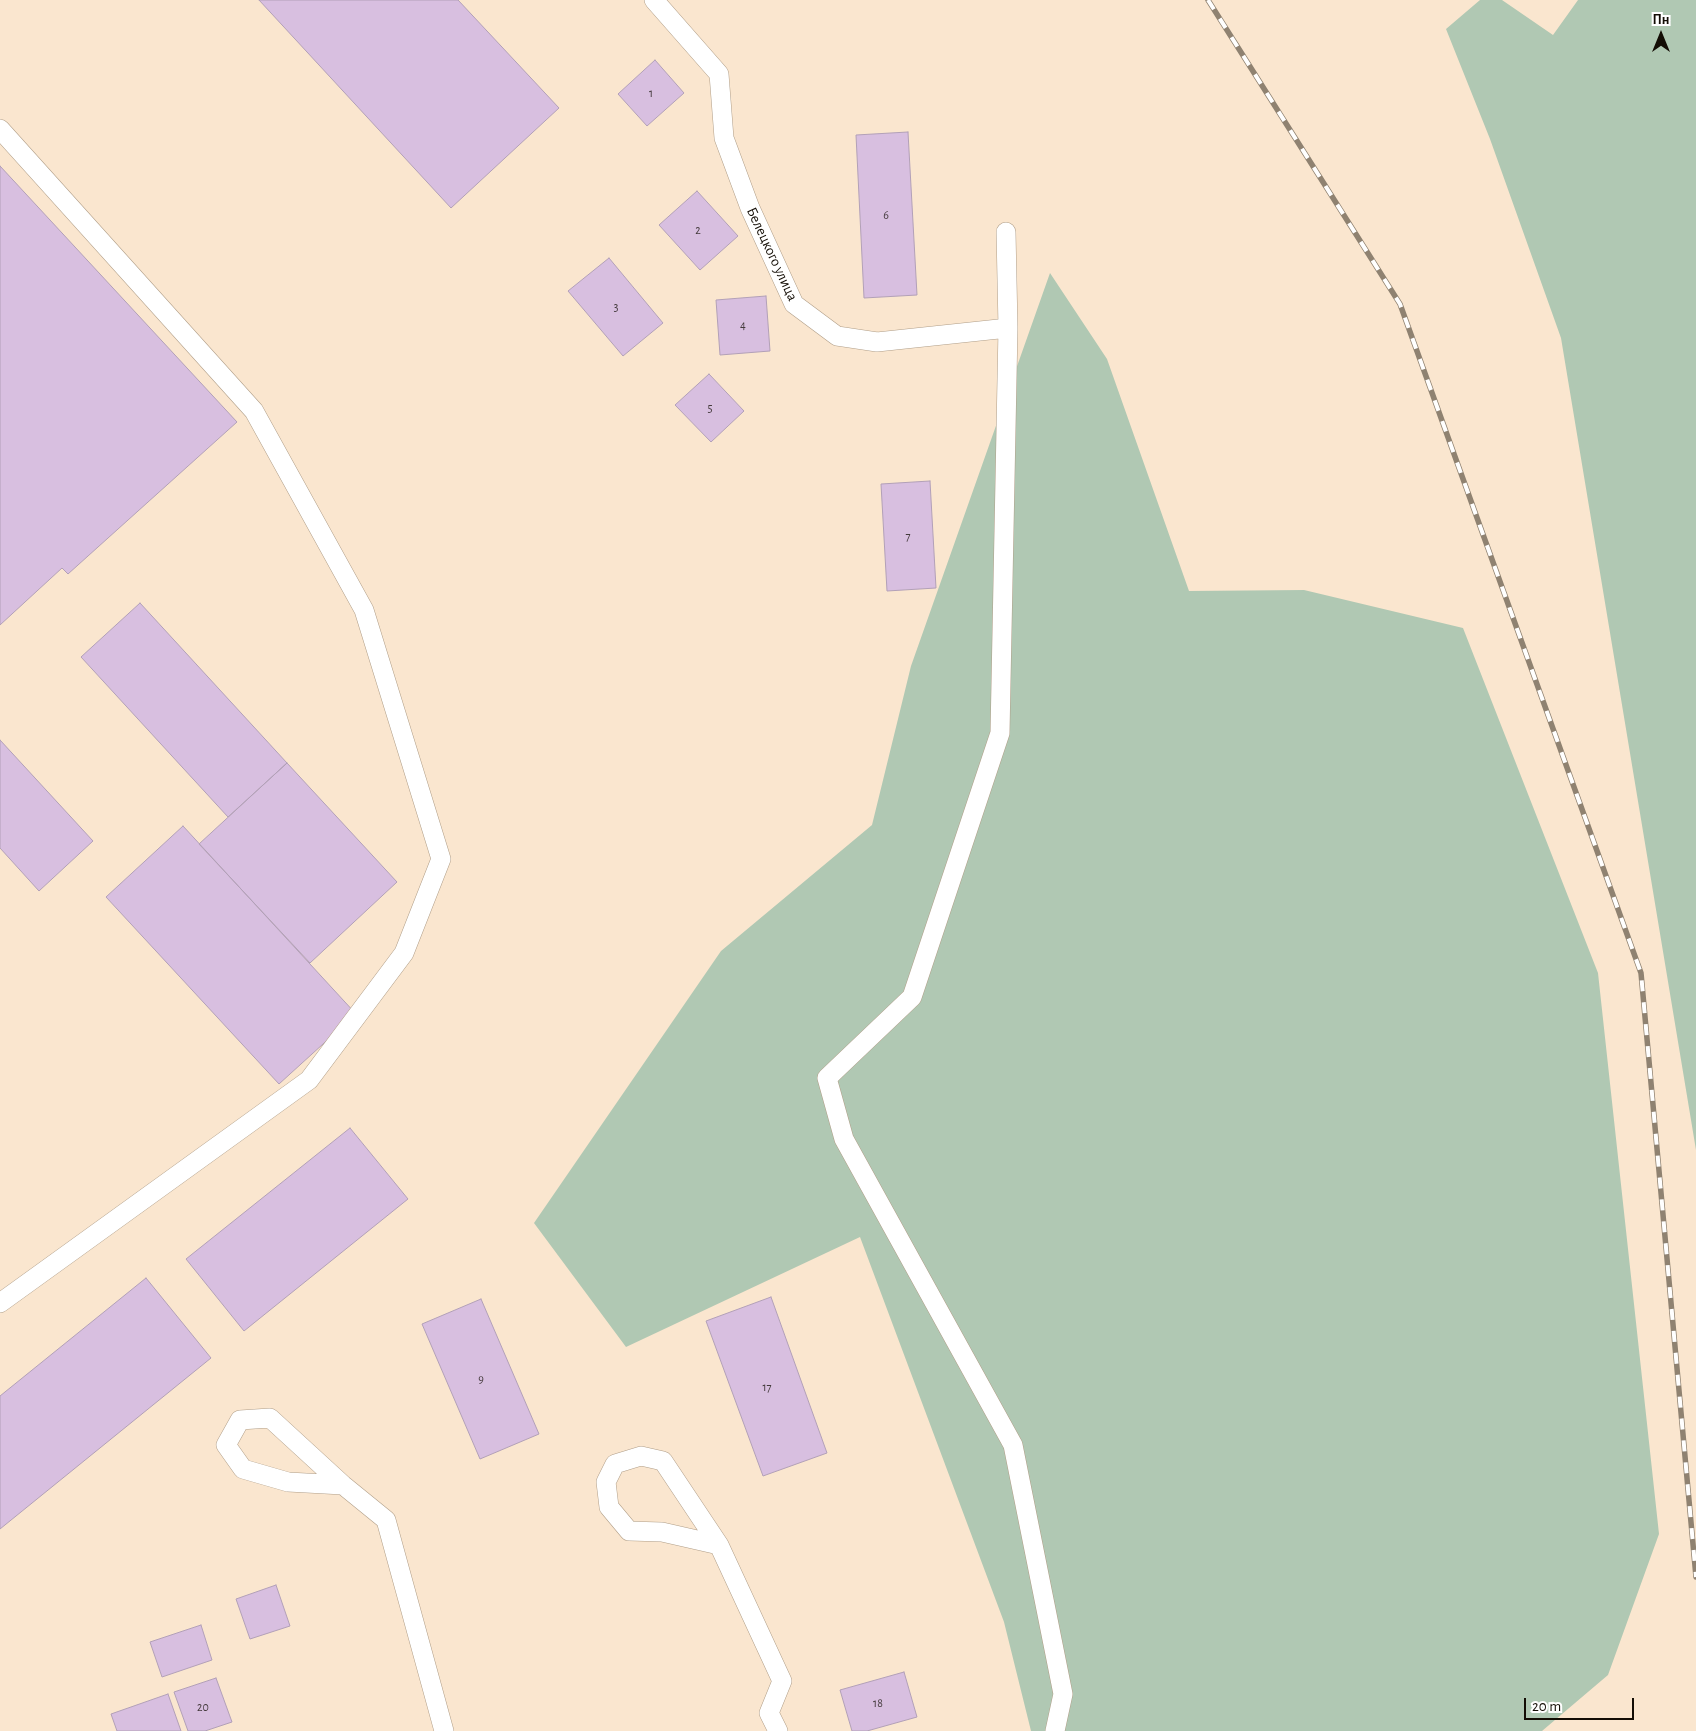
<!DOCTYPE html>
<html>
<head>
<meta charset="utf-8">
<style>
	body { margin:0 }
	#map { position:relative; width:1696px; height:1731px; overflow:hidden; background:#fae6cf; font-family:"Alegreya Sans",sans-serif }
	canvas { display:block }
	.north { position:absolute; left:1636px; top:10px; width:50px; height:50px; -webkit-text-stroke:4px #fff; paint-order:stroke; rotate:0deg; font-size:14px; font-weight:700; line-height:20px; text-align:center; color:#130d05 }
	.north::after { content:''; display:block; margin:auto; width:18px; height:22px; background:#130d05; clip-path:polygon(50% 0,100% 100%,50% 72%,0 100%) }
	.scale { position:absolute; left:1524px; top:1698px; width:110px; height:22px; box-sizing:border-box; border:2px solid #130d05; border-top:0; padding-left:6px; font-size:15px; line-height:18px; white-space:nowrap; color:#130d05; -webkit-text-stroke:4px #fff; paint-order:stroke }
</style>
</head>
<body>
<div id="map">
<canvas width="1696" height="1731"></canvas>
<div class="north">Пн</div>
<div class="scale">20 m</div>
</div>
<script>
const ctx = document.querySelector('canvas').getContext('2d');
ctx.lineJoin = 'round';
function fillPath(path, color) {
  ctx.fillStyle = color;
  ctx.fill(path, 'evenodd');
}
function toPath(rows) {
  const path = new Path2D();
  for (const r of rows) {
    path.moveTo(r[0], r[1]);
    for (let i = 2; i < r.length; i += 2) path.lineTo(r[i], r[i + 1]);
  }
  return path;
}
function strokePath(path, color, width, dash) {
  ctx.strokeStyle = color;
  ctx.lineWidth = width;
  ctx.lineCap = dash ? 'butt' : 'round';
  ctx.setLineDash(dash || []);
  ctx.stroke(path);
}
function write(font, color, halo, rows, align = 'center') {
  ctx.font = font + ' "Alegreya Sans",sans-serif';
  ctx.lineWidth = 5;
  ctx.setLineDash([]);
  ctx.textBaseline = 'middle';
  ctx.strokeStyle = halo;
  ctx.fillStyle = color;
  for (const [text, x, y, turn = 0] of rows) {
    ctx.save();
    ctx.translate(x, y);
    ctx.rotate((+turn || 0) * Math.PI / 180);
    ctx.textAlign = isNaN(turn) ? turn : align;
    if (halo) ctx.strokeText(text, 0, 0);
    ctx.fillText(text, 0, 0);
    ctx.restore();
  }
}
const green = toPath([
	[1480,0,1502,0,1553,35,1578,0,1696,0,1696,1150,1561,338,1490,139,1446,29],
	[1050,273,1107,359,1189,591,1304,590,1463,628,1598,973,1659,1534,1608,1675,1542,1731,1031,1731,1004,1622,860,1237,626,1347,534,1223,721,951,872,825,911,666]
]);
const building = toPath([
	[259,0,458,0,559,108,451,208,259,0],
	[655,60,684,93,647,126,618,94,655,60],
	[908,132,917,295,864,298,856,135,908,132],
	[0,166,237,422,68,574,62,568,0,625,0,166],
	[697,191,738,236,700,270,659,225,697,191],
	[609,258,663,323,623,356,568,291,609,258],
	[766,296,770,351,720,355,716,300,766,296],
	[709,374,744,411,711,442,675,405,709,374],
	[930,481,936,588,887,591,881,484,930,481],
	[140,603,287,763,228,817,81,657,140,603],
	[0,740,93,841,39,891,0,848,0,740],
	[287,763,397,882,310,963,199,844,287,763],
	[183,826,356,1014,279,1084,106,897,183,826],
	[350,1128,408,1199,244,1331,186,1259,350,1128],
	[146,1278,211,1358,0,1529,0,1396,146,1278],
	[771,1297,827,1453,763,1476,706,1321,771,1297],
	[481,1299,539,1434,480,1459,422,1324,481,1299],
	[276,1585,290,1626,250,1639,236,1599,276,1585],
	[201,1625,212,1660,162,1677,150,1642,201,1625],
	[904,1672,917,1717,867,1731,852,1731,840,1690,904,1672],
	[216,1678,232,1722,205,1731,188,1731,174,1692,216,1678],
	[168,1694,181,1731,117,1731,111,1714,168,1694]
]);
const service = toPath([
	[654,0,719,74,724,138,750,208,794,304,837,336,877,342,1008,328],
	[0,129,254,411,364,610,441,859,404,953,309,1080,0,1303],
	[1006,232,1008,328,1000,733,912,997,827,1078,844,1139,1013,1445,1063,1694,1055,1731],
	[343,1485,288,1482,243,1469,226,1445,240,1420,270,1418,343,1485,386,1520,444,1731],
	[719,1545,662,1532,629,1531,609,1507,606,1482,615,1464,641,1456,663,1461,719,1545,782,1681,769,1713,778,1731]
]);
const rail = toPath([
	[1208,0,1400,304,1641,973,1696,1577]
]);
const numberNames = [
	["1",651,93],
	["6",886,215],
	["2",698,230],
	["3",616,307],
	["4",743,325],
	["5",710,408],
	["7",908,536],
	["9",481,1379],
	["17",767,1387],
	["18",878,1703],
	["20",203,1707]
];
const streetNames = [
	["Белецкого улица",772,254,65]
];
fillPath(green, '#b0c8b3');
fillPath(building, '#d8bfe0');
strokePath(building, '#b2a0b7', 1);
strokePath(service, '#b09e88', 20);
strokePath(service, '#fff', 19);
strokePath(rail, '#8f8271', 5.5);
strokePath(rail, '#fff', 4, [11]);
write('12px', '#443a3c', null, numberNames);
write('15px', '#130d05', '#fff', streetNames);
</script>
</body>
</html>
